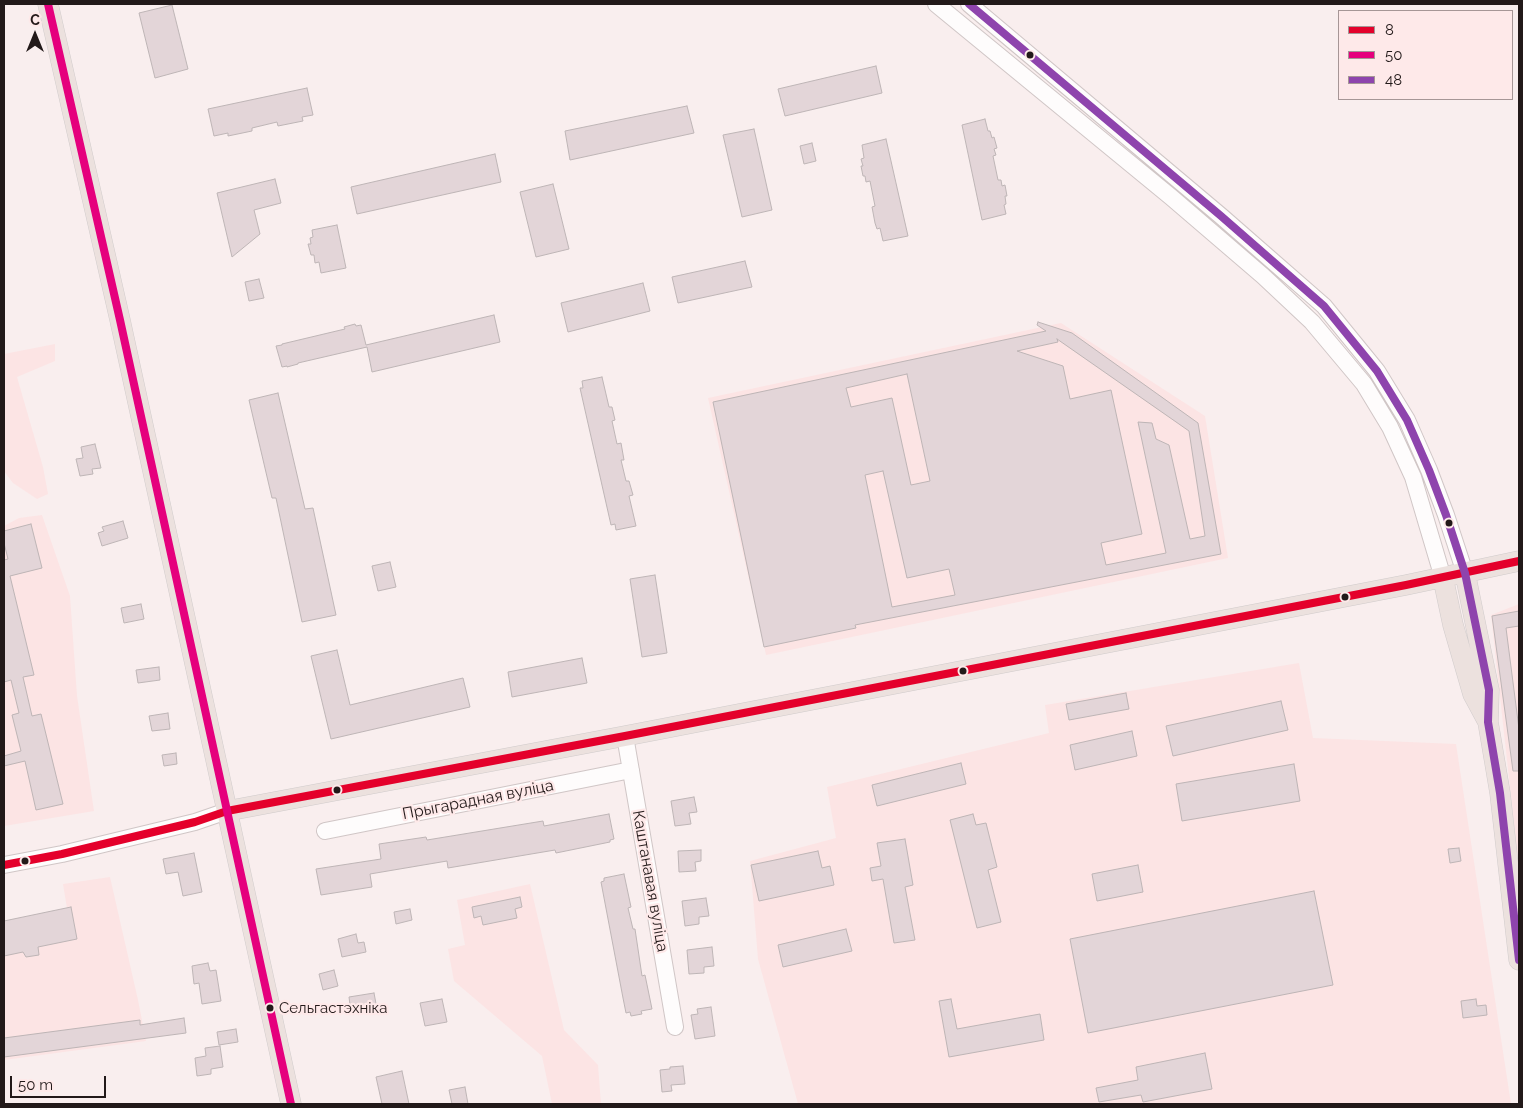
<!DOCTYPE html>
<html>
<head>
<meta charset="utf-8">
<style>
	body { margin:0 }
	#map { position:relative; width:1523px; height:1108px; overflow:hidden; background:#f9eeee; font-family:Raleway,sans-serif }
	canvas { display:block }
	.frame { position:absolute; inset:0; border:5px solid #221919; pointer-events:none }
	.legend { position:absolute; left:1338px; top:10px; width:175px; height:90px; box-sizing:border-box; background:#fee9e9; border:1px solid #a69696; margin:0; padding:6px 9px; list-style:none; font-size:15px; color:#221919 }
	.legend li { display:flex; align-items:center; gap:10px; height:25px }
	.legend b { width:25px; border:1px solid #a69696 }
	.north { position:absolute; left:10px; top:10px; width:50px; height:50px; -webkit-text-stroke:4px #fee9e9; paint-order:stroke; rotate:0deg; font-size:14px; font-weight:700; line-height:20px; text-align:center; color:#221919 }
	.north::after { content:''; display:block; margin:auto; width:18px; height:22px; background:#221919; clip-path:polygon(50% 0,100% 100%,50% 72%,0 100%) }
	.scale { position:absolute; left:10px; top:1076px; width:96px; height:22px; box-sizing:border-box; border:2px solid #221919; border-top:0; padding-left:6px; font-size:15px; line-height:18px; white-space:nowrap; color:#221919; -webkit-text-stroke:4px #fee9e9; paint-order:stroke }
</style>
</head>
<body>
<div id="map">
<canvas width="1523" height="1108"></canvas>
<div class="frame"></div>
<ul class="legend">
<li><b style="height:6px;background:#e4002b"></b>8</li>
<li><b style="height:6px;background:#e5007d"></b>50</li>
<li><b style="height:6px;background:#8e44ad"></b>48</li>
</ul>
<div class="north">С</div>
<div class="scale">50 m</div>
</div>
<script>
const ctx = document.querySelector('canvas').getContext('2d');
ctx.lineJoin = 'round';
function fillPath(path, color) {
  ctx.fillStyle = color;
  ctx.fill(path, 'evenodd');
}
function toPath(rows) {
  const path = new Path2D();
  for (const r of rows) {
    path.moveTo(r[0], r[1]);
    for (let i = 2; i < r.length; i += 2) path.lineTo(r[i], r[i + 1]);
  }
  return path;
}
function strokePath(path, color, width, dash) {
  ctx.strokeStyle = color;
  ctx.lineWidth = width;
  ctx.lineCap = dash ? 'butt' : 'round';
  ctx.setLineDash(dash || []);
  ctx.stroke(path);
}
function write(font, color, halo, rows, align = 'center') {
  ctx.font = font + ' Raleway,sans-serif';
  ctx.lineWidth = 4.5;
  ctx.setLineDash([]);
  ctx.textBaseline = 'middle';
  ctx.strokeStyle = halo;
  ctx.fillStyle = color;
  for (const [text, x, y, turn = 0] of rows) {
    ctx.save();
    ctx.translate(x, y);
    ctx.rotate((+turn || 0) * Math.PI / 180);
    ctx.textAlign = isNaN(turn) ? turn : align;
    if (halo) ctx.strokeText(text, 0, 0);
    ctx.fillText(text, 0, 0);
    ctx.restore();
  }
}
const built = toPath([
	[1061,323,1205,416,1228,558,766,655,708,398],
	[55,344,55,361,17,377,43,467,48,494,37,499,13,483,4,471,4,354],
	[42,515,70,596,77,696,94,811,4,826,4,526,19,518],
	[1519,604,1519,869,1491,615],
	[1299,663,1313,738,1456,744,1511,1104,798,1104,758,959,750,861,836,838,827,787,1049,733,1045,705],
	[110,877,138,1000,146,1041,4,1060,4,921,67,908,63,884],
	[530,884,564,1030,598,1065,601,1104,552,1104,542,1056,454,981,448,949,465,945,457,900]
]);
const building = toPath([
	[172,5,188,69,155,78,139,13,172,5],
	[876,66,882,93,785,116,778,89,876,66],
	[307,88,313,115,302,117,303,121,278,126,277,122,252,128,252,131,228,136,228,133,214,136,208,109,307,88],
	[687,106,694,133,570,160,565,131,687,106],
	[985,119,988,131,990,131,992,138,994,137,997,148,994,149,996,155,993,156,998,180,1001,180,1002,186,1005,185,1007,196,1005,196,1006,204,1004,205,1006,214,982,220,962,125,985,119],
	[754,129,772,210,742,217,723,135,754,129],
	[886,139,908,236,883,241,880,228,877,229,875,223,872,207,875,206,870,181,866,182,865,176,863,176,861,166,863,166,861,159,864,158,862,145,886,139],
	[812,143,816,161,804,164,800,146,812,143],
	[495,154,501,182,357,214,351,187,495,154],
	[275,179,281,203,254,210,260,234,232,257,217,193,275,179],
	[553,184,569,249,536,257,520,192,553,184],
	[337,225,346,268,321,273,319,262,315,263,314,255,311,255,308,244,311,244,310,238,313,237,312,230,337,225],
	[745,261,752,287,678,303,672,277,745,261],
	[259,279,264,298,249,301,245,282,259,279],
	[643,283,650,311,568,332,561,303,643,283],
	[494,315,500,342,372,372,367,347,298,363,298,364,287,367,287,366,282,367,276,346,282,345,282,344,345,329,344,327,355,324,356,326,361,325,366,345,494,315],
	[1038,322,1072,333,1198,423,1221,554,855,625,856,628,764,647,713,402,1046,331,1037,325,1038,322],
	[1057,339,1189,431,1205,536,1190,539,1169,445,1156,439,1152,423,1138,422,1166,553,1106,565,1101,543,1142,534,1111,390,1070,399,1063,366,1017,351,1058,342,1057,339],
	[907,374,930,481,911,485,892,398,851,407,846,388,907,374],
	[883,471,907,578,949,569,955,595,892,607,865,475,883,471],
	[602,377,609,407,612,407,615,420,612,421,617,444,621,443,624,460,621,460,626,481,629,481,633,495,629,496,636,526,616,530,615,524,611,525,580,388,583,388,582,381,602,377],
	[278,393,305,509,313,508,336,615,302,622,276,498,272,498,249,400,278,393],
	[95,444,101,468,92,469,93,474,80,476,76,459,83,458,81,447,95,444],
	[123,521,128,538,102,546,98,533,104,531,102,527,123,521],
	[31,524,42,568,10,576,34,675,23,677,32,716,41,714,63,804,36,810,25,761,4,766,4,756,21,751,12,715,19,713,11,680,4,682,4,560,8,559,4,543,4,531,31,524],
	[390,562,396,587,378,591,372,566,390,562],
	[655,575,667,653,642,657,630,579,655,575],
	[141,604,144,619,124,623,121,608,141,604],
	[1519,611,1519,626,1506,628,1519,729,1519,771,1513,771,1492,616,1519,611],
	[337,650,350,705,463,678,470,707,331,739,311,656,337,650],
	[582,658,587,683,512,697,508,672,582,658],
	[159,667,160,680,138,683,136,670,159,667],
	[1126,693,1129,709,1069,720,1066,704,1126,693],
	[1281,701,1288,730,1173,756,1166,726,1281,701],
	[168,713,170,729,152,731,149,716,168,713],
	[1132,731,1137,756,1075,770,1070,745,1132,731],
	[176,753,177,764,164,766,162,755,176,753],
	[961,763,966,784,877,806,872,785,961,763],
	[1294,764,1300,801,1182,821,1176,784,1294,764],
	[694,797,697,812,689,813,691,824,675,826,671,801,694,797],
	[609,814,614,839,610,840,610,842,556,853,555,850,448,868,447,861,370,874,372,887,321,895,316,869,381,859,379,844,426,837,427,840,543,821,544,826,609,814],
	[973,814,976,825,986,823,997,867,988,870,1001,922,977,928,950,820,973,814],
	[905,839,913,885,905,887,915,940,894,943,883,879,872,881,870,868,881,866,877,843,905,839],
	[1459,848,1461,861,1450,863,1448,849,1459,848],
	[701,850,701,861,695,862,696,871,679,872,678,851,701,850],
	[818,851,822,868,830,866,834,885,759,901,751,865,818,851],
	[194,853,202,892,183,896,178,872,166,874,163,859,194,853],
	[1138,865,1143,892,1097,901,1092,874,1138,865],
	[624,874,631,907,628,908,633,929,635,929,642,976,645,975,652,1009,641,1011,642,1014,631,1016,630,1012,626,1013,623,998,601,882,604,881,604,878,624,874],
	[1314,891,1333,985,1088,1033,1070,939,1314,891],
	[520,897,522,907,515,909,517,918,483,925,481,916,474,918,472,907,520,897],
	[706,898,709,916,699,917,699,924,685,926,682,901,706,898],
	[71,907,77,939,38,947,39,955,26,957,23,952,4,956,4,921,71,907],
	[410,909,412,920,396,924,394,912,410,909],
	[846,929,852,951,783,967,778,945,846,929],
	[356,934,358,943,364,942,366,952,342,957,338,939,356,934],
	[712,947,714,966,704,967,704,973,689,974,687,950,712,947],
	[208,963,210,971,216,970,221,1001,202,1004,199,983,194,984,192,966,208,963],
	[334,970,338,986,323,990,319,974,334,970],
	[374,993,377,1009,351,1013,349,997,374,993],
	[442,999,447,1022,425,1026,420,1003,442,999],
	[951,999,957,1029,1040,1014,1044,1040,949,1057,939,1001,951,999],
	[1476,999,1477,1006,1486,1005,1487,1015,1463,1018,1461,1001,1476,999],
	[711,1007,715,1036,695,1039,691,1015,698,1014,697,1009,711,1007],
	[184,1018,186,1033,4,1057,4,1038,140,1020,140,1025,184,1018],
	[236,1029,238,1042,219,1045,217,1032,236,1029],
	[220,1046,223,1067,211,1069,211,1074,197,1076,195,1058,206,1056,205,1048,220,1046],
	[1205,1053,1212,1089,1143,1102,1141,1095,1099,1102,1096,1088,1138,1080,1136,1067,1205,1053],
	[683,1066,685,1084,671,1085,672,1091,662,1092,660,1070,670,1069,670,1067,683,1066],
	[402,1071,409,1104,382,1104,376,1077,402,1071],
	[465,1087,468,1104,452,1104,449,1090,465,1087]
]);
const minor = toPath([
	[936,4,1171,197,1263,276,1312,322,1364,384,1390,427,1413,477,1443,578],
	[969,4,1221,216,1324,306,1377,371,1407,420,1429,470,1446,515,1465,573],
	[625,736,675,1027],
	[325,831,631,770],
	[4,865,62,854,195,822,227,811]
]);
const major = toPath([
	[48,4,120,320,291,1104],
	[1465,573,1489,690,1488,722,1500,793,1519,960],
	[1443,578,1453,625,1473,694,1487,720],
	[227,811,625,736,1406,585,1519,561]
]);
const bus1 = toPath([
	[4,865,62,854,195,822,227,811,625,736,1406,585,1519,561]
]);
const bus2 = toPath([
	[48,4,120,320,291,1104]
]);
const bus3 = toPath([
	[969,4,1221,216,1324,306,1377,371,1407,420,1429,470,1446,515,1465,573,1489,690,1488,722,1500,793,1519,960]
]);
const markers = [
	[1030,55,4.5,"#221919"],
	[1449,523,4.5,"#221919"],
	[1345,597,4.5,"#221919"],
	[963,671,4.5,"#221919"],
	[337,790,4.5,"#221919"],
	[25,861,4.5,"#221919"],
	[270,1008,4.5,"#221919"]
];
const busNames = [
	["Сельгастэхніка",279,1008]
];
const streetNames = [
	["Прыгарадная вуліца",478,800,-11],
	["Каштанавая вуліца",650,881,80]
];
fillPath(built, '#fce4e4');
fillPath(building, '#e3d5d8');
strokePath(building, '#beb5b6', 1);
strokePath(minor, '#d0c6c6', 18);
strokePath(major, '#d0cbcb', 21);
strokePath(minor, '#fefcfc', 16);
strokePath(major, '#ece1de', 20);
strokePath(bus1, '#e4002b', 8);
strokePath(bus2, '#e5007d', 8);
strokePath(bus3, '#8e44ad', 8);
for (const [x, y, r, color] of markers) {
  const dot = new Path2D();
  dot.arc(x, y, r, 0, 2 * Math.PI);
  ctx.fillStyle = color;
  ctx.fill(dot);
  strokePath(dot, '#fee9e9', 2);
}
write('15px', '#221919', '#fee9e9', busNames, 'left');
write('16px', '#221919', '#fee9e9', streetNames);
</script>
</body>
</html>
